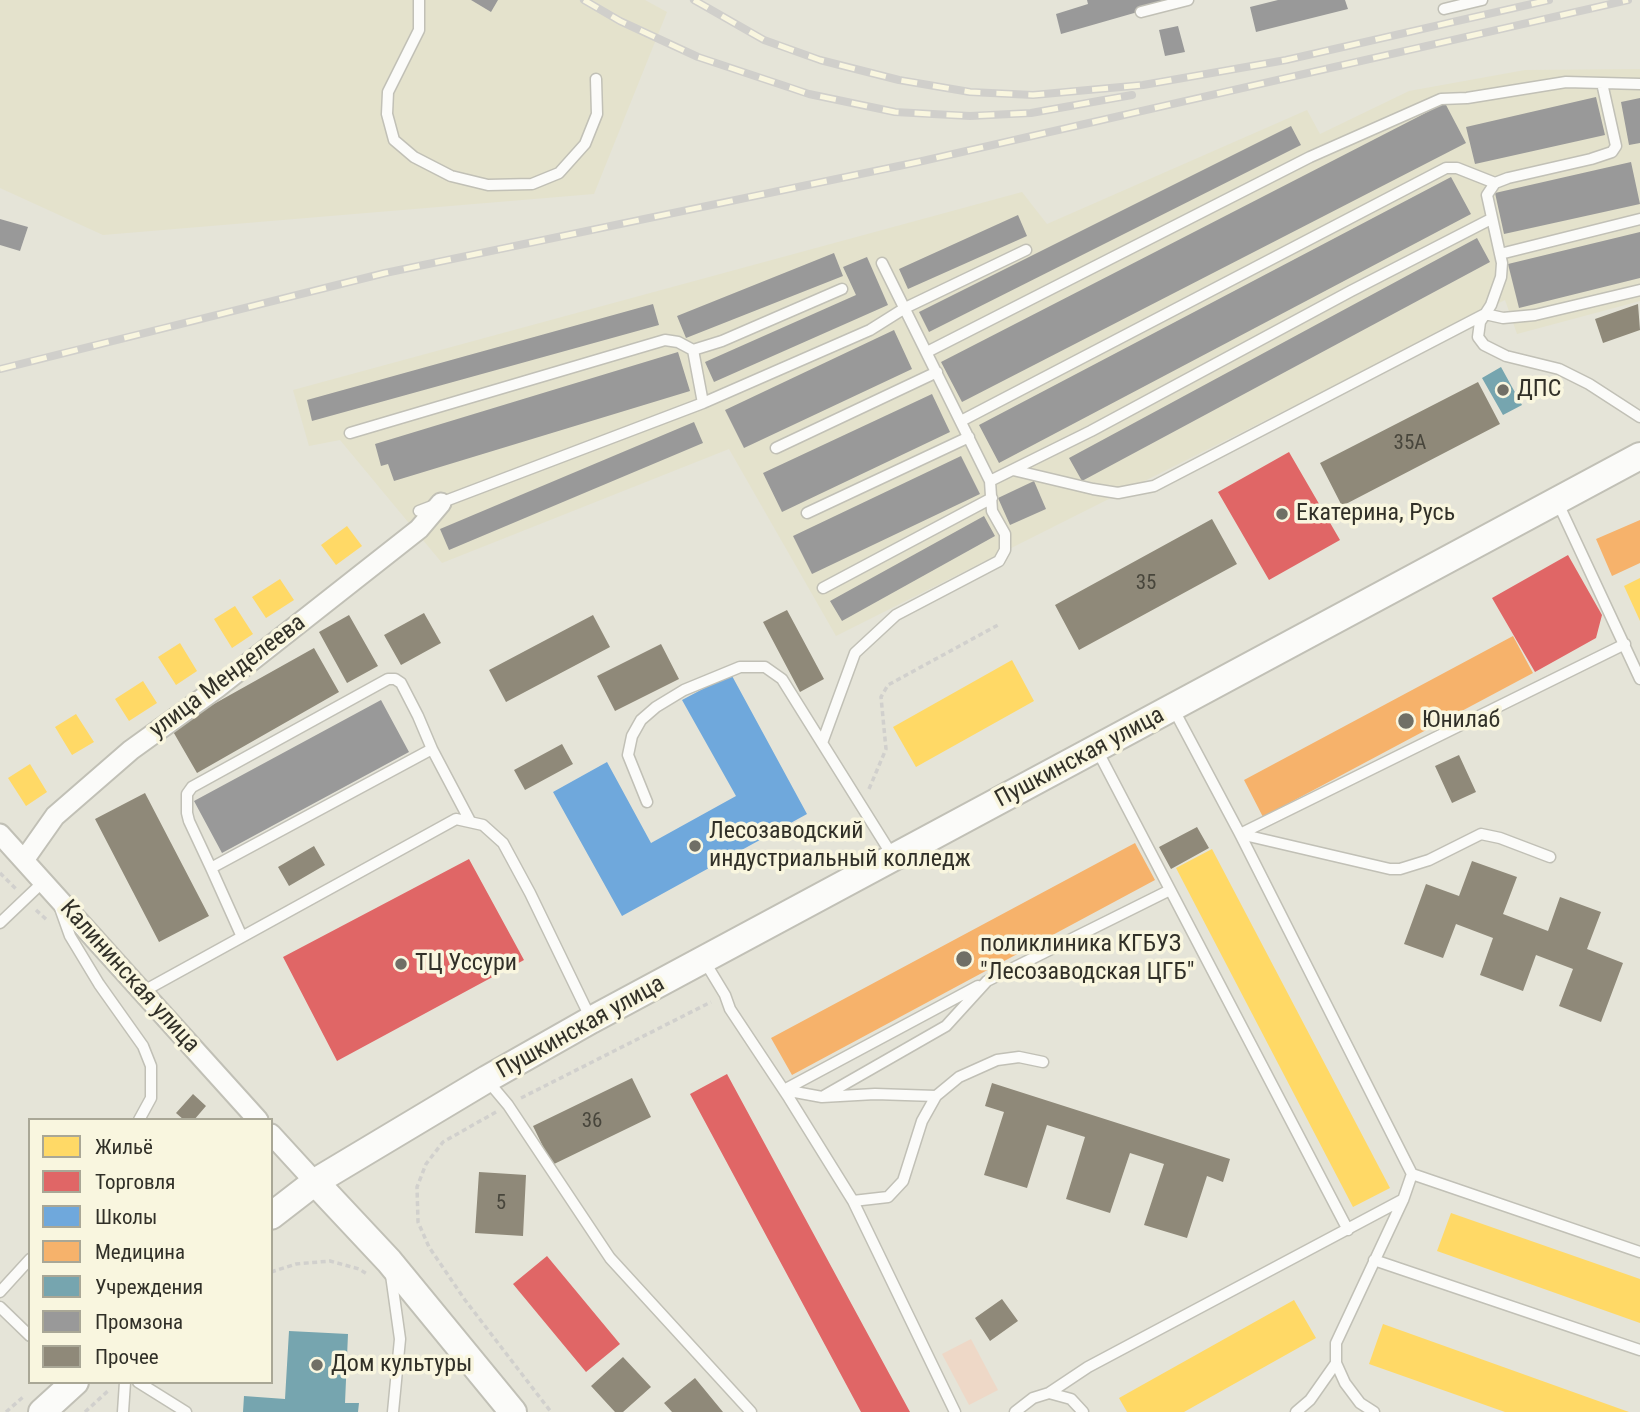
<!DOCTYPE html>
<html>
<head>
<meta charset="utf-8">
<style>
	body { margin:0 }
	#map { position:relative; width:1640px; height:1412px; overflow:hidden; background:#e5e4d8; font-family:"Roboto Condensed",sans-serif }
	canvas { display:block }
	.legend { position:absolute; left:28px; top:1118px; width:245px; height:266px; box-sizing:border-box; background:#f9f6df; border:2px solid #a9a796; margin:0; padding:9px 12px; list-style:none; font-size:21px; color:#313028 }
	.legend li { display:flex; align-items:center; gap:14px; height:35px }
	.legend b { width:35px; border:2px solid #a9a796 }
</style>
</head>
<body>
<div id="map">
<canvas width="1640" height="1412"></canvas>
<ul class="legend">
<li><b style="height:19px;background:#ffd966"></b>Жильё</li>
<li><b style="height:19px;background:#e06666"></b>Торговля</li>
<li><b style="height:19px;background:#6fa8dc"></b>Школы</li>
<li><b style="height:19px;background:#f6b26b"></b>Медицина</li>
<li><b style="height:19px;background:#76a5af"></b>Учреждения</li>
<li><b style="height:19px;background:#999"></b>Промзона</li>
<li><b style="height:19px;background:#8f8979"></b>Прочее</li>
</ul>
</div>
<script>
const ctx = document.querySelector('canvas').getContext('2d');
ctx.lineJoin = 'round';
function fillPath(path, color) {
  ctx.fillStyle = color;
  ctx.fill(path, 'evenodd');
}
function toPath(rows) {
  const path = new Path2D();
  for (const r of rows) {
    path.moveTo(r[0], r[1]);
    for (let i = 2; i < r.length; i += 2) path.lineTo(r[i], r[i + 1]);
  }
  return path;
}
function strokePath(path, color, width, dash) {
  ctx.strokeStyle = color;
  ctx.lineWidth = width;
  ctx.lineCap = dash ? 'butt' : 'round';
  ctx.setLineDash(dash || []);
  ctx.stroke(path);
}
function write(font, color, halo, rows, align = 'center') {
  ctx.font = font + ' "Roboto Condensed",sans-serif';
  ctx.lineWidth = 7;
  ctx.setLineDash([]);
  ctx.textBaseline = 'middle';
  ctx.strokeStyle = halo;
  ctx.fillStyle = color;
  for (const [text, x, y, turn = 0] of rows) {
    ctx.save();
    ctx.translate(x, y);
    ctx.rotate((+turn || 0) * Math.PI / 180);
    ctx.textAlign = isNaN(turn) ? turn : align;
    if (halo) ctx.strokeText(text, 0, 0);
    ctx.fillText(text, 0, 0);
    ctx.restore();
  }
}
const built = toPath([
	[0,0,645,0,667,12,594,194,103,235,0,188],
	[1640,69,1640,301,1517,334,1505,300,836,636,729,449,442,563,340,440,309,446,293,390,1022,192,1047,224,1307,110,1320,134,1409,91,1525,70]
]);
const green = toPath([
	[971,1339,998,1390,969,1405,942,1354]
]);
const homes = toPath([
	[347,526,362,546,336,565,321,545],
	[1640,578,1640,621,1624,586],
	[280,579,294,600,266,618,252,597],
	[235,606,253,634,232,648,214,619],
	[180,643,197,671,176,685,158,657],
	[1012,660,1034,701,916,767,893,727],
	[143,681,157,703,129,721,115,699],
	[76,714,94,742,72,755,55,727],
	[30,764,47,792,26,806,8,778],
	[1212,849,1390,1188,1353,1207,1176,868],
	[1451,1213,1640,1279,1640,1323,1437,1251],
	[1294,1300,1316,1338,1184,1412,1127,1412,1119,1398],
	[1383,1324,1629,1412,1505,1412,1369,1364]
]);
const shops = toPath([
	[1289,452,1340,540,1269,580,1218,492],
	[1568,555,1602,615,1596,638,1535,672,1492,598],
	[469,859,524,960,337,1061,283,957],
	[727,1074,910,1412,861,1412,690,1094],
	[547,1256,620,1344,586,1372,513,1284]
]);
const schools = toPath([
	[731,674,807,814,622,916,553,792,607,762,651,843,736,796,682,700]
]);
const health = toPath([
	[1640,520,1640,563,1612,576,1596,539],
	[1513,636,1533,673,1263,817,1244,780],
	[1135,843,1155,880,792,1075,771,1038]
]);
const public = toPath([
	[1501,367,1522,405,1503,415,1482,378],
	[289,1331,348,1334,345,1403,359,1403,358,1412,243,1412,244,1396,285,1399]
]);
const industry = toPath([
	[471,0,498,0,491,12],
	[1087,0,1176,0,1176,1,1061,34,1056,14,1088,4],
	[1278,0,1345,0,1348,9,1256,32,1250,7],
	[1178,26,1185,52,1165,56,1159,30],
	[1596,97,1605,135,1475,164,1466,127],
	[1640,98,1640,143,1629,145,1621,102],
	[1445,103,1466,143,962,402,941,362],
	[1291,126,1301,145,929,332,919,312],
	[1631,162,1640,204,1504,234,1495,193],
	[1451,177,1471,214,999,463,979,425],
	[1018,215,1027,236,908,289,899,269],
	[0,219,28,227,20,251,0,245],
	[1640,232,1640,278,1519,308,1508,264],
	[1477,238,1490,262,1082,481,1069,458],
	[834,253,843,276,686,338,677,316],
	[867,257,888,305,714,382,705,362,856,295,843,267],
	[653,304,659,325,312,421,307,400],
	[894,330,912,369,744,448,725,410],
	[678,352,690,391,394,481,388,464,381,466,375,444],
	[932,394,950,432,782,512,763,473],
	[694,422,703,443,449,550,440,529],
	[961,456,980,494,812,574,793,536],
	[1034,481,1046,509,1010,525,998,498],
	[984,516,995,536,842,621,830,601],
	[381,700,409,752,222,853,194,801]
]);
const building = toPath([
	[1638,304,1640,330,1603,343,1595,319],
	[1478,382,1500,424,1342,506,1320,463],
	[1212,519,1237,564,1079,650,1055,605],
	[787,610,824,679,800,692,763,622],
	[424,613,441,643,401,665,384,635],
	[349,615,378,666,347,683,319,632],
	[593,615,610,647,506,702,489,670],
	[661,644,679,679,615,711,597,676],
	[314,648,339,692,197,773,171,728],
	[562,744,573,764,525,790,514,770],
	[1459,755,1476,792,1452,803,1435,766],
	[145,793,209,916,159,942,95,819],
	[1197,827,1209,848,1171,869,1159,847],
	[314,846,325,865,289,886,278,867],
	[1472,861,1517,877,1503,914,1548,931,1560,897,1601,912,1587,949,1623,963,1601,1022,1559,1006,1573,969,1536,955,1523,991,1480,975,1493,938,1456,924,1443,958,1404,944,1426,884,1459,896],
	[632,1078,651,1117,552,1165,533,1126],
	[992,1083,1230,1159,1223,1182,1207,1176,1187,1238,1144,1225,1164,1164,1130,1153,1110,1213,1066,1199,1085,1137,1047,1125,1027,1188,984,1175,1004,1112,985,1106],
	[193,1094,206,1106,194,1120,184,1120,176,1113],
	[479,1172,526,1175,523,1236,475,1233],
	[1002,1299,1018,1321,990,1341,975,1318],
	[623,1357,651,1387,623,1412,615,1412,591,1386],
	[695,1378,723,1412,672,1412,664,1403]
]);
const path = toPath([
	[869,789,886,749,881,697,888,685,998,625],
	[0,873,16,889],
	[36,910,48,921],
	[521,1098,711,1002],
	[496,1112,443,1142,426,1164,417,1187,418,1222,429,1247,465,1300,551,1412],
	[271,1272,296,1264,330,1261,359,1269,367,1274],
	[6,1412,23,1397],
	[85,1412,109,1390]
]);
const service = toPath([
	[419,0,419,30,388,92,387,114,394,140,414,157,451,176,488,185,532,184,559,173,585,144,597,114,596,79],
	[1444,9,1482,0],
	[1141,12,1188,0],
	[1602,83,1616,146,1612,152,1591,159,1508,178,1495,183,1487,195,1502,263,1501,277,1491,305,1480,322,1478,337,1484,345,1506,356,1559,369,1589,384,1640,417],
	[1500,254,1640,219],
	[693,350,703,403],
	[927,352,1310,157,1441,99,1467,98,1566,82,1640,84],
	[961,421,1446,168,1457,168,1495,183],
	[350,433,665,340,678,342,693,350,722,341,842,289],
	[776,448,937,372],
	[1013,470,1093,489,1118,493,1154,486,1485,314,1503,318,1535,315,1640,290],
	[990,481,1091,431,1351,291,1491,219],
	[1557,501,1640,679],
	[419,511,703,403,870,330,905,308,1026,250],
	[807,513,969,437],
	[823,588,992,498],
	[1174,710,1240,834,1412,1174,1403,1200,1336,1343,1336,1363,1345,1383,1360,1403,1374,1412],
	[822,743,855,653,896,615,999,561,1005,550,1005,534,992,511,990,481,882,263],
	[1096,748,1348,1230],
	[432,749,470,821],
	[647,802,628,755,632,736,641,720,656,707,684,690,740,667,765,667,782,679,892,855],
	[1240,834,1625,644],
	[1240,834,1390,869,1400,869,1429,860,1481,834,1500,838,1550,857],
	[211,868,432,749,418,716,401,683,395,679,388,679,192,787,187,794,187,813,189,821,211,868,242,937],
	[60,908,70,936,99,984,143,1046,151,1066,151,1098,139,1120],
	[0,923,43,882],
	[705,962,725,995,730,1009,789,1098,853,1201,888,1197,903,1181,922,1121,936,1096,959,1077,997,1060,1019,1057,1043,1062],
	[142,992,456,819,483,825,503,843,530,893,591,1019],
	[487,1080,508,1105,610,1258,751,1412],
	[784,1090,978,986],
	[784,1090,822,1097,875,1094,936,1096],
	[822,1097,946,1026,987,981,1170,890],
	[1412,1174,1640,1252],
	[853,1201,955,1412],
	[1374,1260,1640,1350],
	[391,1275,400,1339,393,1412],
	[0,1292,30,1259],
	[0,1307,30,1336],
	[138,1382,186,1412],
	[1049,1393,1088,1367,1402,1200],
	[123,1412,125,1382],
	[1015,1412,1033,1398,1049,1393,1071,1399,1083,1412],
	[1296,1412,1310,1400,1336,1363]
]);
const minor = toPath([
	[0,834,258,1120],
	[24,860,55,816,131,750,217,688,419,529,441,503],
	[271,1134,315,1182]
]);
const secondary = toPath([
	[315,1182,389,1261,513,1412],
	[271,1216,315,1182,487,1079,591,1020,1640,456],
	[42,1412,75,1382]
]);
const rail = toPath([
	[584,0,620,21,698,57,809,94,895,112,970,116,1031,113,1132,95],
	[694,0,764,40,820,60,899,80,970,92,1033,95,1143,85,1286,60,1549,0],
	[0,369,385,273,918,162,1628,0]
]);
const markers = [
	[1503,390,7,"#706f66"],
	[1282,514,7,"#706f66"],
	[1406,721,9,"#706f66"],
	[695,846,7,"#706f66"],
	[964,959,9,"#706f66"],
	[401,964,7,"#706f66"],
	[317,1365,7,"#706f66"]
];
const numberNames = [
	["35А",1410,444],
	["35",1146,584],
	["36",592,1122],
	["5",501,1204]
];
const poiNames = [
	["ДПС",1517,390],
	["Екатерина, Русь",1296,514],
	["Юнилаб",1422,721],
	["Лесозаводский",709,832],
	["индустриальный колледж",709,860],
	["поликлиника КГБУЗ",980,945],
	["\"Лесозаводская ЦГБ\"",980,973],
	["ТЦ Уссури",415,964],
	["Дом культуры",331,1365]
];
const streetNames = [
	["улица Менделеева",228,677,-37],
	["Пушкинская улица",1080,758,-28],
	["Калининская улица",129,977,48],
	["Пушкинская улица",581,1028,-29]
];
fillPath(built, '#e4e2cc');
fillPath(green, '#eed8c7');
fillPath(homes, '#ffd966');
fillPath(shops, '#e06666');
fillPath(schools, '#6fa8dc');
fillPath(health, '#f6b26b');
fillPath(public, '#76a5af');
fillPath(industry, '#999');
fillPath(building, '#8f8979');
strokePath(service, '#c1c0b6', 13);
strokePath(minor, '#c1c0b6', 23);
strokePath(secondary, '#c1c0b6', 30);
strokePath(path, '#d1d0cd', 3.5, [5, 3.5]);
strokePath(service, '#fbfbf9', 10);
strokePath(minor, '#fbfbf9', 19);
strokePath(secondary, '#fbfbf9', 26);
strokePath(rail, '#d0cfcb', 8);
strokePath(rail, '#f9f6df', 5, [16]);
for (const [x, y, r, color] of markers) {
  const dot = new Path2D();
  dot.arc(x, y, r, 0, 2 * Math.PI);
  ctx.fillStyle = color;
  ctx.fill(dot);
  strokePath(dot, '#f9f6df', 2.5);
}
write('21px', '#48463c', null, numberNames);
write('24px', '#313028', '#f9f6df', poiNames, 'left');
write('24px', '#313028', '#f9f6df', streetNames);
</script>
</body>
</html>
